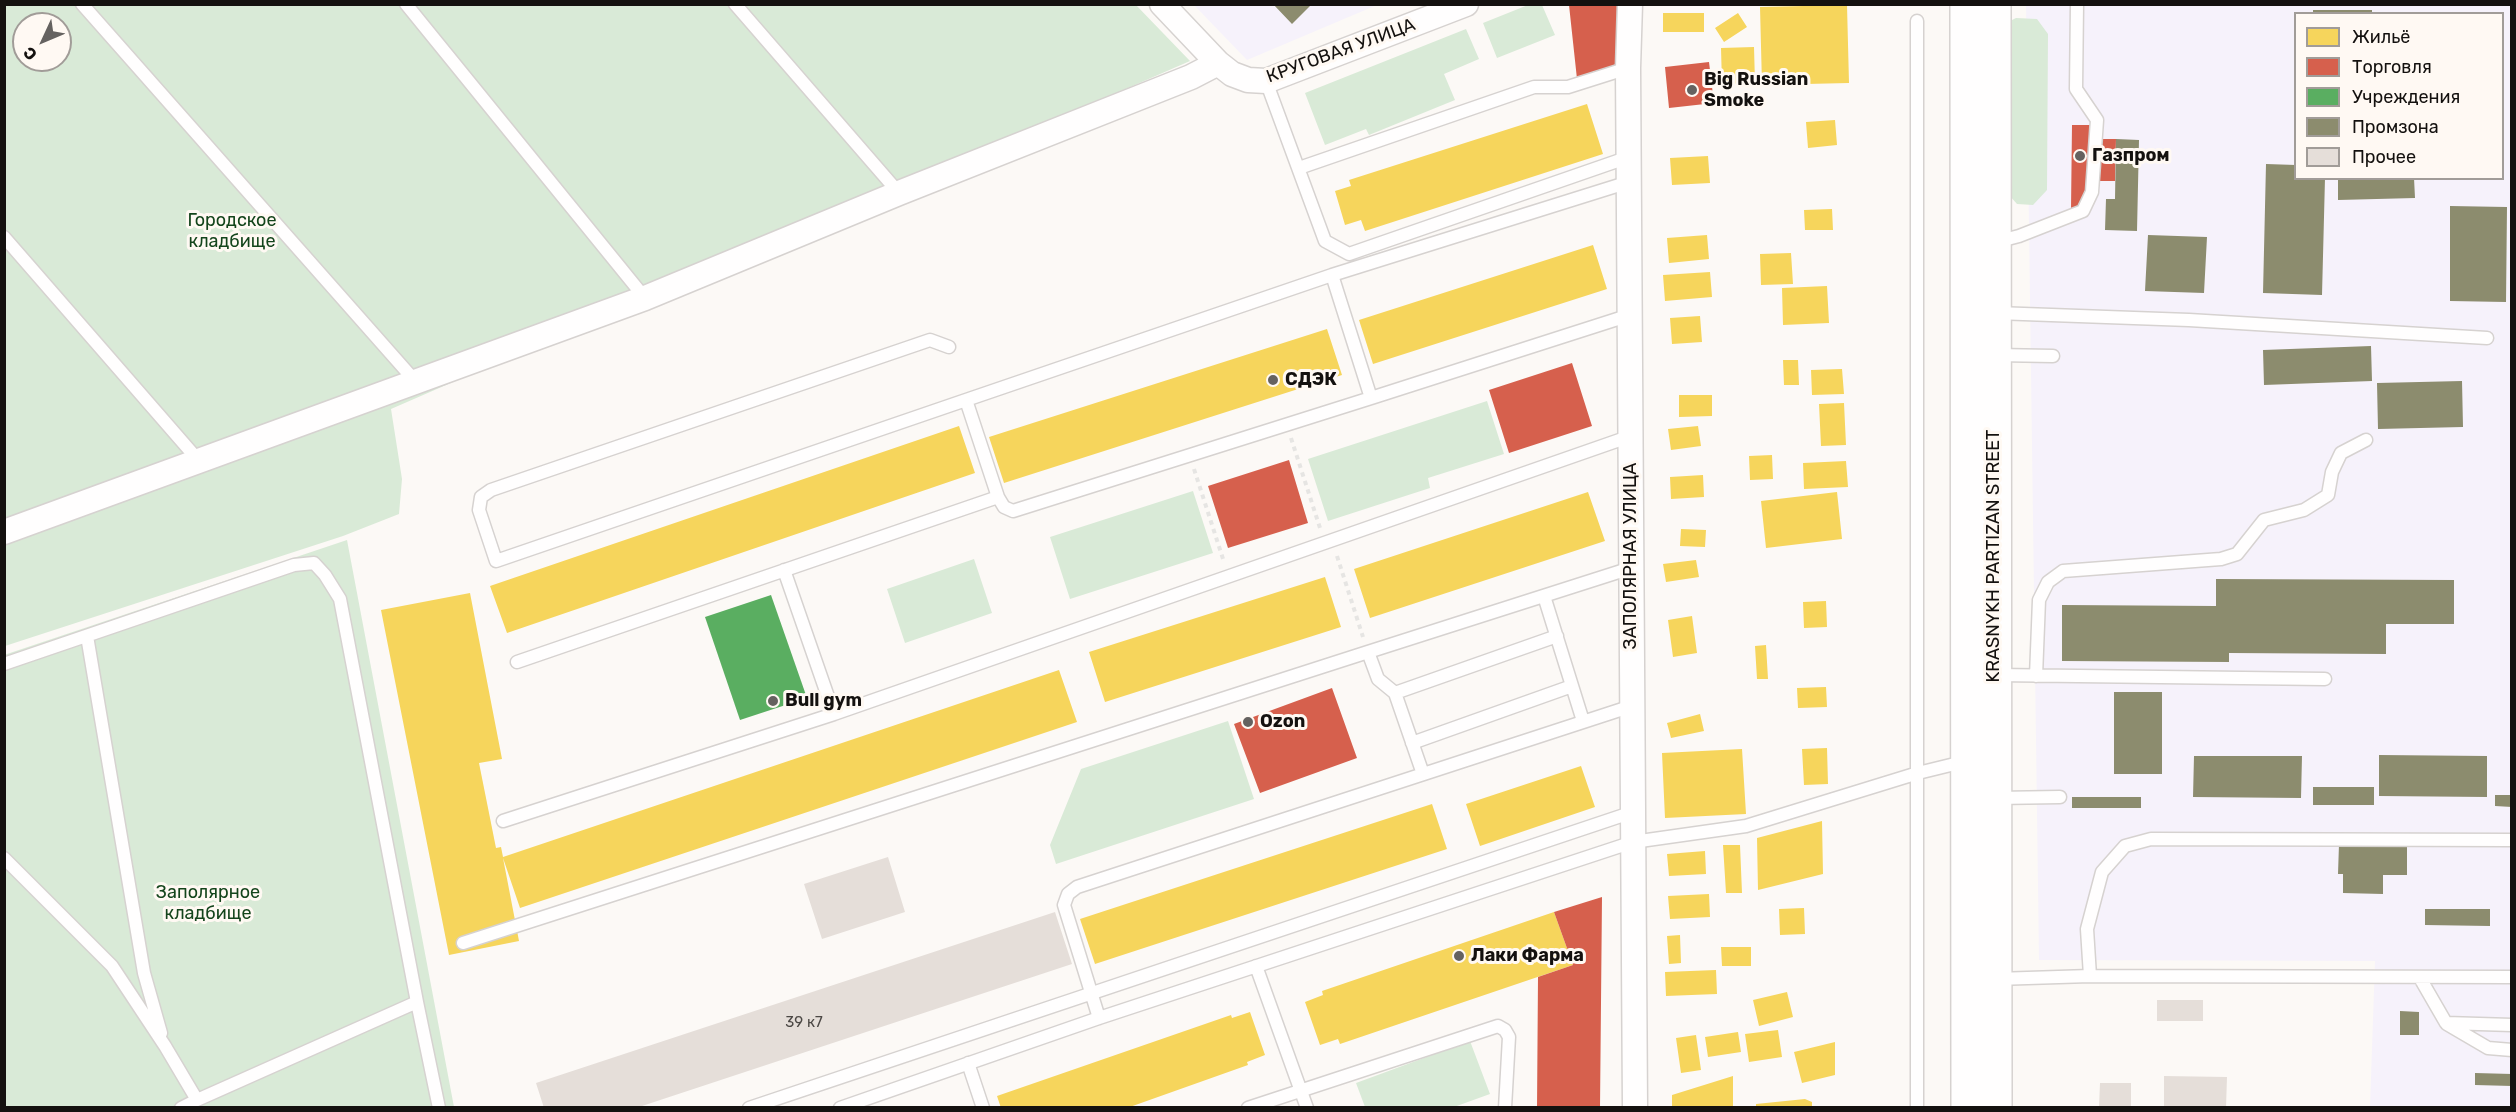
<!DOCTYPE html>
<html>
<head>
<meta charset="utf-8">
<style>
	body { margin:0 }
	#map { position:relative; width:2516px; height:1112px; overflow:hidden; background:#fcf9f6; font-family:Rubik,sans-serif }
	canvas { display:block }
	.frame { position:absolute; inset:0; border:6px solid #14110f; pointer-events:none }
	.legend { position:absolute; left:2294px; top:12px; width:210px; height:168px; box-sizing:border-box; background:#fff9f3; border:2px solid #a19c98; margin:0; padding:8px 10px; list-style:none; font-size:18px; color:#14110f }
	.legend li { display:flex; align-items:center; gap:12px; height:30px }
	.legend b { width:30px; border:2px solid #a19c98 }
	.north { position:absolute; left:12px; top:12px; width:60px; height:60px; box-sizing:border-box; background:#fff9f3; border:2px solid #a19c98; border-radius:50%; rotate:226deg; font-size:16px; font-weight:700; line-height:24px; text-align:center; color:#14110f }
	.north::after { content:''; display:block; margin:auto; width:21px; height:27px; background:#656260; clip-path:polygon(50% 0,100% 100%,50% 72%,0 100%) }
</style>
</head>
<body>
<div id="map">
<canvas width="2516" height="1112"></canvas>
<div class="frame"></div>
<ul class="legend">
<li><b style="height:16px;background:#f6d55c"></b>Жильё</li>
<li><b style="height:16px;background:#d6604d"></b>Торговля</li>
<li><b style="height:16px;background:#5aae61"></b>Учреждения</li>
<li><b style="height:16px;background:#8c8c6e"></b>Промзона</li>
<li><b style="height:16px;background:#e5ded9"></b>Прочее</li>
</ul>
<div class="north">С</div>
</div>
<script>
const ctx = document.querySelector('canvas').getContext('2d');
ctx.lineJoin = 'round';
function fillPath(path, color) {
  ctx.fillStyle = color;
  ctx.fill(path, 'evenodd');
}
function toPath(rows) {
  const path = new Path2D();
  for (const r of rows) {
    path.moveTo(r[0], r[1]);
    for (let i = 2; i < r.length; i += 2) path.lineTo(r[i], r[i + 1]);
  }
  return path;
}
function strokePath(path, color, width, dash) {
  ctx.strokeStyle = color;
  ctx.lineWidth = width;
  ctx.lineCap = dash ? 'butt' : 'round';
  ctx.setLineDash(dash || []);
  ctx.stroke(path);
}
function write(font, color, halo, rows, align = 'center') {
  ctx.font = font + ' Rubik,sans-serif';
  ctx.lineWidth = 6;
  ctx.setLineDash([]);
  ctx.textBaseline = 'middle';
  ctx.strokeStyle = halo;
  ctx.fillStyle = color;
  for (const [text, x, y, turn = 0] of rows) {
    ctx.save();
    ctx.translate(x, y);
    ctx.rotate((+turn || 0) * Math.PI / 180);
    ctx.textAlign = isNaN(turn) ? turn : align;
    if (halo) ctx.strokeText(text, 0, 0);
    ctx.fillText(text, 0, 0);
    ctx.restore();
  }
}
const industrial = toPath([
	[1194,5,1377,5,1247,60],
	[2026,5,2511,5,2511,1107,2370,1107,2375,961,2039,960],
	[2296,14,2502,14,2502,178,2296,178]
]);
const green = toPath([
	[1135,4,1190,61,391,409,402,479,399,514,343,536,5,646,4,5],
	[24,24,60,24,60,60,24,60],
	[1528,5,1542,5,1555,35,1497,58,1483,23],
	[2016,18,2037,19,2048,34,2047,190,2033,205,2017,204,2009,195,2008,22],
	[1466,29,1479,59,1444,74,1455,100,1369,135,1366,129,1325,145,1305,93],
	[1487,401,1504,454,1428,478,1430,488,1328,521,1308,459],
	[1193,491,1213,553,1070,599,1050,537],
	[347,540,454,1107,5,1107,4,655],
	[974,559,992,613,905,643,887,589],
	[1228,721,1254,799,1056,864,1050,845,1081,769],
	[1470,1041,1490,1094,1454,1107,1365,1107,1356,1083]
]);
const homes = toPath([
	[1847,5,1849,83,1762,85,1760,7],
	[1663,13,1704,13,1704,32,1663,32],
	[1738,13,1747,27,1724,42,1715,28],
	[1754,47,1755,83,1722,84,1721,48],
	[1587,104,1603,154,1365,231,1361,220,1345,225,1335,191,1351,186,1349,180],
	[1835,120,1837,145,1808,148,1806,122],
	[1708,156,1710,183,1672,185,1670,158],
	[1832,209,1833,230,1805,230,1804,210],
	[1707,235,1709,259,1669,263,1667,238],
	[1593,245,1607,289,1373,364,1359,320],
	[1791,253,1793,284,1761,285,1760,254],
	[1710,272,1712,297,1665,301,1663,275],
	[1827,286,1829,323,1783,325,1782,288],
	[1700,316,1702,342,1672,344,1670,318],
	[1327,329,1342,375,1004,483,989,437],
	[1783,360,1798,360,1799,385,1784,385],
	[1842,369,1844,394,1812,395,1811,370],
	[1679,395,1712,395,1712,416,1679,417],
	[1844,403,1846,445,1821,446,1819,404],
	[959,426,975,473,507,633,490,586],
	[1698,426,1701,446,1671,450,1668,429],
	[1772,455,1773,479,1750,480,1749,456],
	[1846,461,1848,487,1804,489,1803,463],
	[1703,475,1704,497,1671,499,1670,477],
	[1588,492,1605,541,1370,618,1354,569],
	[1837,492,1842,539,1766,548,1761,501],
	[1681,529,1706,530,1705,547,1680,546],
	[1696,560,1699,577,1666,582,1663,564],
	[1325,577,1341,627,1105,702,1089,652],
	[470,593,502,759,479,763,496,848,501,847,503,857,1059,670,1077,722,520,908,503,858,519,941,449,955,381,610],
	[1826,601,1827,627,1804,628,1803,602],
	[1692,616,1697,653,1673,657,1668,620],
	[1766,645,1768,679,1757,679,1755,646],
	[1826,687,1827,707,1798,708,1797,688],
	[1700,714,1704,731,1671,738,1667,723],
	[1827,748,1828,784,1804,785,1802,749],
	[1742,749,1746,814,1665,818,1662,753],
	[1581,766,1595,807,1480,846,1466,804],
	[1432,804,1447,849,1095,964,1080,919],
	[1822,821,1823,874,1758,890,1757,838],
	[1723,845,1740,845,1742,893,1726,893],
	[1705,851,1706,874,1669,876,1667,854],
	[1709,894,1710,917,1670,919,1668,896],
	[1804,908,1805,934,1780,935,1779,909],
	[1554,912,1573,965,1340,1044,1338,1039,1320,1045,1305,1002,1323,995,1322,991],
	[1680,935,1681,963,1669,964,1667,936],
	[1721,947,1751,947,1751,966,1722,966],
	[1716,970,1717,994,1666,996,1665,972],
	[1787,992,1793,1017,1759,1026,1753,1000],
	[1250,1012,1265,1055,1247,1062,1248,1065,1127,1108,1001,1108,997,1096,1231,1015,1232,1018],
	[1778,1030,1782,1057,1749,1062,1745,1034],
	[1738,1032,1741,1052,1708,1057,1705,1037],
	[1696,1035,1701,1070,1681,1073,1676,1038],
	[1835,1042,1835,1075,1802,1083,1794,1052],
	[1733,1076,1733,1108,1672,1108,1672,1095],
	[1805,1099,1812,1102,1812,1108,1756,1108,1756,1104]
]);
const shops = toPath([
	[1625,4,1625,62,1577,79,1569,5],
	[1709,62,1714,103,1669,108,1665,67],
	[2072,125,2093,125,2093,139,2116,139,2115,181,2091,181,2090,210,2071,209],
	[1572,363,1592,426,1509,453,1489,390],
	[1289,460,1308,523,1228,548,1208,486],
	[1332,688,1357,758,1260,793,1234,724],
	[1602,897,1600,1108,1537,1108,1538,977,1573,965,1554,912]
]);
const public = toPath([
	[771,595,807,698,740,720,705,617]
]);
const industry = toPath([
	[1273,4,1312,4,1292,24],
	[2313,10,2372,10,2372,14,2313,14],
	[2116,139,2139,140,2137,231,2105,230,2106,199,2115,199],
	[2266,164,2296,165,2296,178,2325,178,2322,295,2263,293],
	[2338,178,2414,178,2415,198,2338,200],
	[2450,206,2507,207,2506,302,2450,301],
	[2148,235,2207,237,2204,293,2145,291],
	[2371,346,2372,381,2264,385,2263,350],
	[2462,381,2463,427,2378,429,2377,383],
	[2216,579,2454,580,2454,624,2386,624,2386,654,2229,653,2229,662,2062,661,2062,605,2216,606],
	[2114,692,2162,692,2162,774,2114,774],
	[2379,755,2487,756,2487,797,2379,796],
	[2194,756,2302,756,2301,798,2193,797],
	[2313,787,2374,787,2374,805,2313,805],
	[2495,795,2512,795,2512,807,2495,806],
	[2072,797,2141,797,2141,808,2072,808],
	[2339,844,2407,845,2407,875,2383,875,2383,894,2343,893,2343,874,2338,874],
	[2425,909,2490,909,2490,926,2425,925],
	[2400,1011,2419,1012,2419,1035,2400,1035],
	[2475,1073,2512,1074,2512,1086,2475,1085]
]);
const building = toPath([
	[888,857,905,912,822,939,804,884],
	[1055,912,1072,964,636,1108,544,1108,536,1083],
	[2157,1000,2203,1000,2203,1021,2157,1021],
	[2164,1076,2227,1077,2226,1108,2164,1108],
	[2100,1083,2131,1083,2131,1108,2099,1108]
]);
const path = toPath([
	[1291,438,1320,528],
	[1194,469,1224,562],
	[1337,556,1363,637]
]);
const service = toPath([
	[82,4,416,382],
	[406,4,645,298],
	[735,4,899,193],
	[1917,21,1917,1108],
	[1266,81,1325,241,1349,254,1629,157],
	[1299,168,1534,87,1568,87,1628,68],
	[1629,182,1332,275,1371,398,1630,315],
	[4,237,199,461],
	[1996,242,2019,236,2083,211,2092,192,2097,120,2076,89,2077,4],
	[1332,275,966,400,998,497,1004,507,1013,511,1371,398],
	[1996,313,2189,320,2487,338],
	[949,347,930,340,491,490,481,497,479,510,496,561,966,400],
	[1996,355,2053,356],
	[784,570,834,714],
	[1544,596,1583,721],
	[87,636,144,973,161,1033],
	[517,662,998,497],
	[4,664,294,565,314,563,325,575,340,599,417,1002],
	[1996,675,2325,679],
	[2036,676,2039,600,2048,582,2063,571,2221,559,2237,554,2264,520,2304,510,2328,495,2332,472,2341,453,2366,440],
	[1395,693,1557,636],
	[1412,743,1572,686],
	[1423,774,1395,693,1378,679,1368,652,1631,568],
	[1996,798,2060,797],
	[503,821,834,714,1631,436],
	[4,858,112,966,165,1046,197,1100,417,1002,439,1108],
	[463,943,1368,652],
	[1256,966,1307,1108],
	[2090,976,2087,929,2102,872,2125,846,2151,839,2512,840],
	[2420,978,2446,1023,2512,1025],
	[1996,979,2090,976,2512,977],
	[1099,1018,1064,905,1068,894,1077,887,1632,706],
	[2447,1024,2488,1048,2512,1050],
	[968,1063,983,1108],
	[181,1108,197,1100],
	[749,1108,1633,812],
	[840,1108,1099,1018,1633,842,1746,826,1918,773,1967,761],
	[1248,1108,1498,1026,1505,1030,1509,1037,1505,1108]
]);
const minor = toPath([
	[1162,4,1218,63,1232,74,1248,80,1266,81,1466,4],
	[1630,4,1628,68,1635,1108],
	[4,532,645,298,899,193,1191,77,1218,63]
]);
const primary = toPath([
	[1967,4,1968,1108],
	[1994,4,1995,1108]
]);
const markers = [
	[1692,90,6,"#656260"],
	[2080,156,6,"#656260"],
	[1273,380,6,"#656260"],
	[773,701,6,"#656260"],
	[1248,722,6,"#656260"],
	[1459,956,6,"#656260"]
];
const numberNames = [
	["39 к7",804,1023]
];
const streetNames = [
	["КРУГОВАЯ УЛИЦА",1341,51,-20],
	["ЗАПОЛЯРНАЯ УЛИЦА",1631,556,-90],
	["KRASNYKH PARTIZAN STREET",1994,556,-90]
];
const poiNames = [
	["Big Russian",1704,80],
	["Smoke",1704,101],
	["Газпром",2092,156],
	["СДЭК",1285,380],
	["Bull gym",785,701],
	["Ozon",1260,722],
	["Лаки Фарма",1471,956]
];
const parkNames = [
	["Городское",232,221],
	["кладбище",232,242],
	["Заполярное",208,893],
	["кладбище",208,914]
];
fillPath(industrial, '#f6f2fb');
fillPath(green, '#d9ead7');
fillPath(homes, '#f6d55c');
fillPath(shops, '#d6604d');
fillPath(public, '#5aae61');
fillPath(industry, '#8c8c6e');
fillPath(building, '#e5ded9');
strokePath(service, '#d6d2d0', 15);
strokePath(minor, '#d6d2d0', 27);
strokePath(primary, '#d6d2d0', 36);
strokePath(path, '#e6e5e3', 4, [4.5, 4.5]);
strokePath(service, '#fffefe', 12);
strokePath(minor, '#fffefe', 24);
strokePath(primary, '#fffefe', 33);
for (const [x, y, r, color] of markers) {
  const dot = new Path2D();
  dot.arc(x, y, r, 0, 2 * Math.PI);
  ctx.fillStyle = color;
  ctx.fill(dot);
  strokePath(dot, '#fff9f3', 2);
}
write('15px', '#4c4845', null, numberNames);
write('18px', '#14110f', '#fff9f3', streetNames);
write('bold 18px', '#14110f', '#fff9f3', poiNames, 'left');
write('18px', '#14451c', '#fff9f3', parkNames);
</script>
</body>
</html>
